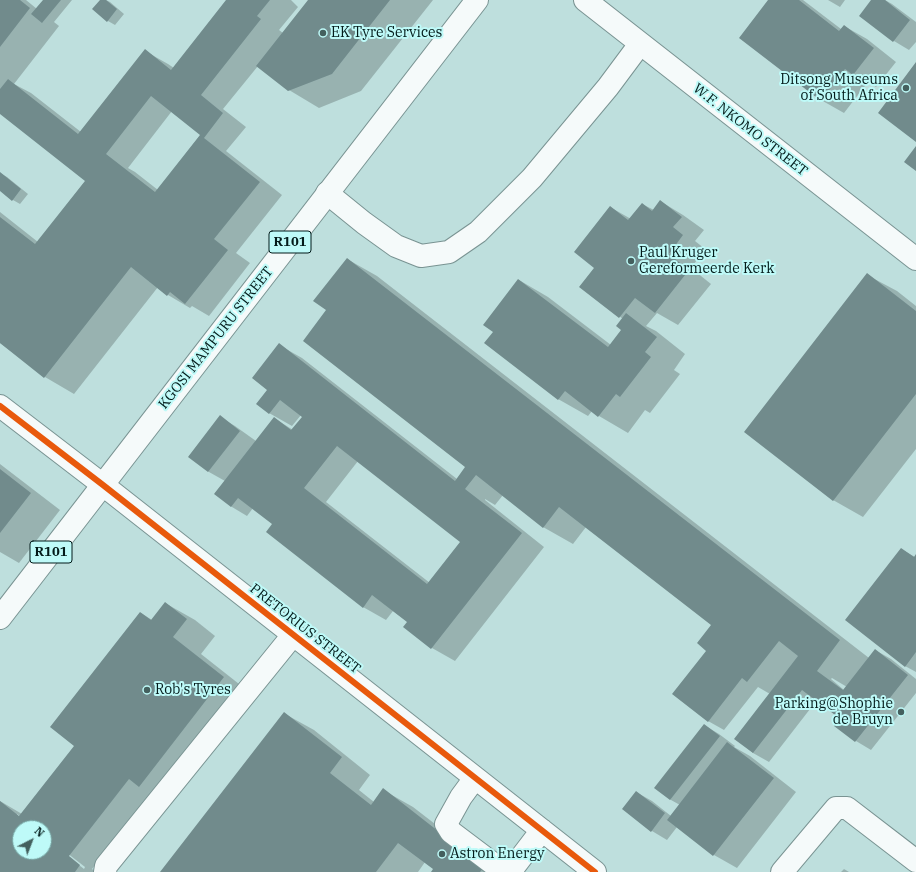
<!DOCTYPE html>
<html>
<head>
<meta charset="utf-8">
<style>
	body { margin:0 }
	#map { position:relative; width:916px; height:872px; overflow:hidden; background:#bedfdd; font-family:"IBM Plex Serif",serif }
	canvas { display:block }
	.north { position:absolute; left:12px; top:820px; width:40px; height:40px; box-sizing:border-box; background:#befaf8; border:1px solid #73a19f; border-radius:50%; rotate:42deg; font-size:11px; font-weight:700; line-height:16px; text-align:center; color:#031b1a }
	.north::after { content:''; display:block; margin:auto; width:14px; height:18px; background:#44605e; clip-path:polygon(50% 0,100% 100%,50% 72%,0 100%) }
</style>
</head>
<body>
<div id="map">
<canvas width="916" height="872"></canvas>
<div class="north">N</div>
</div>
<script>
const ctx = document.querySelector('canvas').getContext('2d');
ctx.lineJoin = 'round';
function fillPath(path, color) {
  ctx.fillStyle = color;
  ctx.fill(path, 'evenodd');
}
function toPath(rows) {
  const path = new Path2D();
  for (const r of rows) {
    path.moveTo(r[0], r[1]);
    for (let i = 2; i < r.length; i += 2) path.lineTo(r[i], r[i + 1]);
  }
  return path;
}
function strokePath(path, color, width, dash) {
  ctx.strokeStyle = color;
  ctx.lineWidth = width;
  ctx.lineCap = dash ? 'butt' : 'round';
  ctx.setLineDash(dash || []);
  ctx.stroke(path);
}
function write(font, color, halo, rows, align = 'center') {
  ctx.font = font + ' "IBM Plex Serif",serif';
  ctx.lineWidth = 4;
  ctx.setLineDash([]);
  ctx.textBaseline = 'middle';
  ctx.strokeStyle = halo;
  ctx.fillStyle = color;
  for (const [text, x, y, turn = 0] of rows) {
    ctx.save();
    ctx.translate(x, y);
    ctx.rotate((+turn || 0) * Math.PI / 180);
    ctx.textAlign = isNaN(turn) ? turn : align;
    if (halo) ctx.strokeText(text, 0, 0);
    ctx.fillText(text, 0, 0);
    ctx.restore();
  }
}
const shadow = toPath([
	[0,0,26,0,37,9,44,0,72,0,54,22,59,26,14,84,31,93,81,132,145,51,168,64,174,68,227,0,291,0,298,7,279,30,283,33,309,0,433,0,361,91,319,108,289,90,258,66,223,109,246,127,226,151,282,195,236,253,250,263,209,316,192,306,190,308,168,295,158,287,74,394,45,377,0,343,0,212,38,242,86,180,0,112],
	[172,111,201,134,158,190,135,172,128,168],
	[101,0,106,0,110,2,124,14,115,25,108,21],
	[770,0,803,0,841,29,844,26,867,39,896,62,876,87,868,82,844,113,821,100],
	[828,0,845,0,840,7],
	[873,0,885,0,892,4,916,22,916,42,909,50,894,41,860,16],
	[0,173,7,177,28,194,20,204,13,200,0,190],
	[660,201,683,215,704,230,695,241,705,249,691,268,711,284,678,325,657,313,646,326,656,331,685,354,674,370,680,374,650,413,645,410,628,433,599,416,592,411,588,416,558,399,494,332,519,280,548,297,611,345,622,330,623,319,580,287,595,267,610,207,631,219,642,204,654,210],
	[347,259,377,276,869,658,875,650,891,659,916,679,916,693,871,750,856,741,835,726,841,718,817,700,769,762,753,753,736,739,770,694,758,687,724,730,708,721,707,652,713,625,586,527,573,544,543,527,503,495,495,505,485,499,485,500,544,547,455,661,432,648,404,627,408,622,393,611,386,620,363,607,273,524,253,508,247,516,232,507,215,493,225,481,209,472,189,456,220,417,235,426,256,441,274,418,293,430,303,417,301,415,292,426,269,413,268,389,279,345,302,358,457,479,467,467,328,310],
	[358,461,462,542,430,583,326,502],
	[832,678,847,687,844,690,831,679],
	[867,275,897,291,916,306,916,449,863,517,833,500],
	[0,464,60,510,19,563,0,552],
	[901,549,915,557,916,555,916,672,905,666],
	[165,603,195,620,215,636,201,654,253,695,162,799,151,793,92,869,96,872,0,872,0,801,22,814,75,746,141,613,152,620],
	[17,814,35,828,44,828,44,835,85,867,84,869,44,837,44,852,20,852,20,828,32,828,17,817],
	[285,714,314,730,370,775,359,790,374,802,383,790,413,807,448,834,491,872,432,872,434,869,425,862,418,872,161,872],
	[704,725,719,734,735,746,734,747,750,756,796,792,737,868,714,855,677,827,667,840,652,831,623,809,636,792,652,801,671,816,680,805,671,800,655,788],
	[844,869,849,872,841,872]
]);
const building = toPath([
	[0,0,20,0,30,8,0,47],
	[43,0,61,0,42,23,31,14],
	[100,0,106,0,117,9,107,22,92,9],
	[226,0,270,0,257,16,261,19,201,95,223,113,204,138,260,182,214,239,228,250,185,304,170,292,167,296,131,267,44,378,0,343,0,217,35,244,85,181,0,114,0,89,8,79,78,134,145,49,171,70],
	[151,96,200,135,155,192,106,154],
	[308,0,390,0,332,74,288,91,256,66],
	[768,0,799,0,839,31,844,25,874,48,853,75,845,69,821,101,739,38],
	[871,0,885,0,910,20,893,42,859,16],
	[916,62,916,142,878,113],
	[916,146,916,171,904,162],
	[0,172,21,189,12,201,0,191],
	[660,200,682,217,673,227,683,235,669,254,689,270,655,313,635,298,619,318,579,287,594,268,574,252,610,206,628,220,642,203,652,211],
	[347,258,840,640,817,671,843,690,875,649,908,675,855,742,834,726,839,718,802,690,753,753,734,739,798,656,779,641,747,682,742,678,708,722,672,694,706,651,697,643,711,625,559,507,543,528,476,475,465,489,522,533,431,649,403,627,407,622,372,595,363,608,266,532,272,524,238,498,231,507,214,494,274,417,291,430,302,417,280,400,269,414,256,404,267,390,252,378,279,343,455,481,465,467,303,341,326,310,313,301],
	[337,446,460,542,427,584,304,488],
	[867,273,916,311,916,394,833,501,744,432],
	[518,279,608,347,621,330,616,326,626,313,657,337,645,352,651,357,620,397,616,394,598,417,565,391,558,400,484,343,493,332,483,325],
	[220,415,240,431,208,472,188,457],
	[0,469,31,493,0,533],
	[901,548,914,557,916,554,916,652,905,667,845,620],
	[165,602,187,619,173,637,224,677,139,787,129,779,69,856,80,865,75,872,0,872,0,801,19,816,74,746,50,727,140,612,151,620],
	[20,828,44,828,44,852,20,852],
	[284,712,342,757,330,773,371,805,383,788,484,867,480,872,431,872,433,869,398,843,376,872,160,872],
	[704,724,720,736,670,800,654,788],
	[727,742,774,778,713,856,667,820],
	[636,791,665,813,651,832,622,809]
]);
const minor = toPath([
	[327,193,364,223,396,246,421,256,449,252,478,232,532,178,608,87,640,44],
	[0,406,103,485,595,872],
	[475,778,461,797,446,824,451,832,504,872],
	[105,872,106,866,293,635],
	[510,872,542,830],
	[782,872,836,808,847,808,916,861]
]);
const major = toPath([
	[585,0,916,259],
	[0,618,477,0]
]);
const cycleway = toPath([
	[0,406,103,485,595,872]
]);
const markers = [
	[323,33,4,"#44605e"],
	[906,88,4,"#44605e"],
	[631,261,4,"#44605e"],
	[147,690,4,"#44605e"],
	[901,712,4,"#44605e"],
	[442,854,4,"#44605e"]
];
const shields = [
	[290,242,42],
	[51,552,42]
];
const shieldNames = [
	["R101",290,242],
	["R101",51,552]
];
const poiNames = [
	["EK Tyre Services",331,33],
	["Ditsong Museums",898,80,"right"],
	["of South Africa",898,96,"right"],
	["Paul Kruger",639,253],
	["Gereformeerde Kerk",639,269],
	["Rob's Tyres",155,690],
	["Parking@Shophie",893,704,"right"],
	["de Bruyn",893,720,"right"],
	["Astron Energy",450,854]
];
const streetNames = [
	["W.F. NKOMO STREET",750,130,38],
	["KGOSI MAMPURU STREET",216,338,-52],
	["PRETORIUS STREET",305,629,38]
];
fillPath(shadow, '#0003');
fillPath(building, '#718b8c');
strokePath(minor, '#799392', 24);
strokePath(major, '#799392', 24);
strokePath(minor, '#f5fafa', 22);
strokePath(major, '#f5fafa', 22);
strokePath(cycleway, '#e8590c', 6);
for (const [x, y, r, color] of markers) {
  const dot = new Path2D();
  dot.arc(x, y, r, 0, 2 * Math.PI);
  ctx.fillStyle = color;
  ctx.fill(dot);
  strokePath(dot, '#befaf8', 1.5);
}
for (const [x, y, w] of shields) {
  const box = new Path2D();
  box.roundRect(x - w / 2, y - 11, w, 22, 3);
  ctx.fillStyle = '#befaf8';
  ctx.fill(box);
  strokePath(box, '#031b1a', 1);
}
write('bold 13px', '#031b1a', null, shieldNames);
write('14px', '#031b1a', '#befaf8', poiNames, 'left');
write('14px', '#031b1a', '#befaf8', streetNames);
</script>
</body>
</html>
